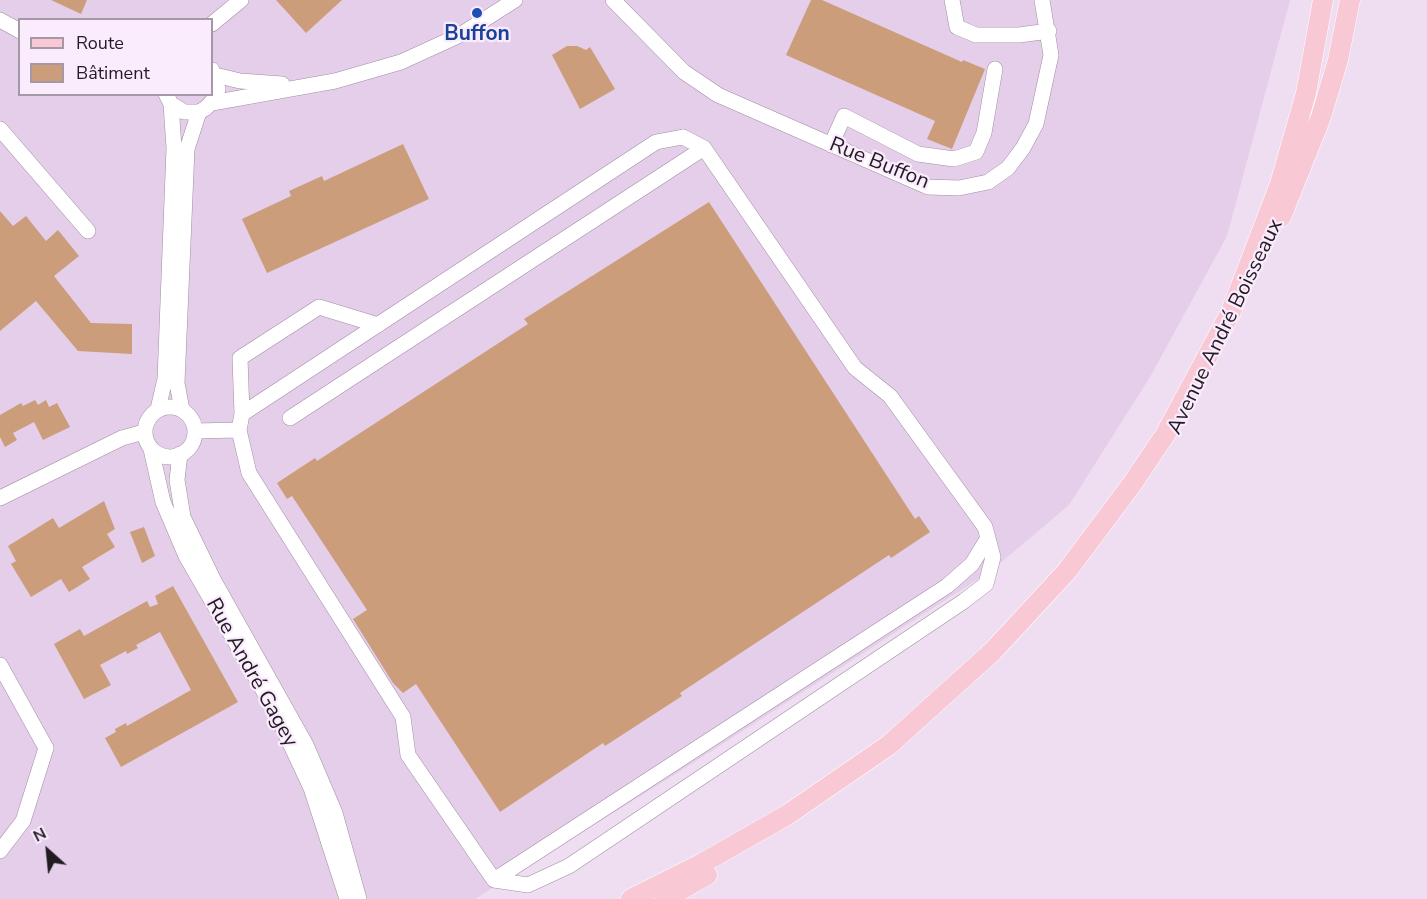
<!DOCTYPE html>
<html>
<head>
<meta charset="utf-8">
<style>
	body { margin:0 }
	#map { position:relative; width:1427px; height:899px; overflow:hidden; background:#efddf2; font-family:"Nunito Sans",sans-serif }
	canvas { display:block }
	.legend { position:absolute; left:18px; top:18px; width:195px; height:78px; box-sizing:border-box; background:#faebfd; border:2px solid #a498a6; margin:0; padding:8px 10px; list-style:none; font-size:18px; color:#221b23 }
	.legend li { display:flex; align-items:center; gap:12px; height:30px }
	.legend b { width:30px; border:2px solid #a498a6 }
	.north { position:absolute; left:18px; top:821px; width:60px; height:60px; -webkit-text-stroke:4px #faebfd; paint-order:stroke; rotate:333deg; font-size:16px; font-weight:700; line-height:24px; text-align:center; color:#221b23 }
	.north::after { content:''; display:block; margin:auto; width:21px; height:27px; background:#221b23; clip-path:polygon(50% 0,100% 100%,50% 72%,0 100%) }
</style>
</head>
<body>
<div id="map">
<canvas width="1427" height="899"></canvas>
<ul class="legend">
<li><b style="height:8px;background:#f8c9d5"></b>Route</li>
<li><b style="height:16px;background:#cb9d7b"></b>Bâtiment</li>
</ul>
<div class="north">N</div>
</div>
<script>
const ctx = document.querySelector('canvas').getContext('2d');
ctx.lineJoin = 'round';
function fillPath(path, color) {
  ctx.fillStyle = color;
  ctx.fill(path, 'evenodd');
}
function toPath(rows) {
  const path = new Path2D();
  for (const r of rows) {
    if (r.length === 3) {
      path.moveTo(r[0] + r[2], r[1]);
      path.arc(r[0], r[1], r[2], 0, 2 * Math.PI);
      continue;
    }
    path.moveTo(r[0], r[1]);
    for (let i = 2; i < r.length; i += 2) path.lineTo(r[i], r[i + 1]);
  }
  return path;
}
function strokePath(path, color, width, dash) {
  ctx.strokeStyle = color;
  ctx.lineWidth = width;
  ctx.lineCap = dash ? 'butt' : 'round';
  ctx.setLineDash(dash || []);
  ctx.stroke(path);
}
function write(font, color, halo, rows, align = 'center') {
  ctx.font = font + ' "Nunito Sans",sans-serif';
  ctx.lineWidth = 4.5;
  ctx.setLineDash([]);
  ctx.textBaseline = 'middle';
  ctx.strokeStyle = halo;
  ctx.fillStyle = color;
  for (const [text, x, y, turn = 0] of rows) {
    ctx.save();
    ctx.translate(x, y);
    ctx.rotate((+turn || 0) * Math.PI / 180);
    ctx.textAlign = isNaN(turn) ? turn : align;
    if (halo) ctx.strokeText(text, 0, 0);
    ctx.fillText(text, 0, 0);
    ctx.restore();
  }
}
const built = toPath([
	[0,0,1290,0,1227,236,1150,377,1069,505,992,570,679,772,475,899,0,899],
	[20,20,212,20,212,94,20,94]
]);
const building = toPath([
	[51,0,87,0,81,14],
	[276,0,342,0,306,33],
	[811,0,822,0,962,62,963,60,985,69,952,149,927,139,935,121,786,55],
	[567,46,577,46,586,50,590,47,615,89,580,109,552,55],
	[403,144,429,199,267,273,242,219,291,196,289,191,322,176,324,181],
	[709,202,915,519,919,516,930,532,891,558,889,555,680,693,682,696,605,746,603,743,500,812,416,684,403,693,393,683,353,619,367,610,292,496,287,499,277,483,315,458,317,461,528,324,524,319],
	[0,211,13,226,26,216,46,241,58,230,79,256,54,276,91,323,132,324,132,354,78,351,36,301,0,331],
	[35,400,38,405,46,400,49,407,57,403,70,427,43,440,34,422,13,433,17,440,5,447,0,437,0,415,21,403,23,406],
	[104,501,115,529,107,534,115,547,82,567,90,579,69,592,61,579,31,597,11,564,16,561,8,546,53,518,59,528],
	[144,527,155,556,142,563,130,532],
	[173,586,238,702,121,767,105,738,116,732,115,729,126,723,127,726,191,690,160,632,136,645,138,648,127,654,126,651,100,665,111,685,84,699,54,644,80,629,84,636,147,601,150,607,158,604,155,596]
]);
const minor = toPath([
	[613,0,684,72,718,95,928,187,959,188,988,182,1008,168,1023,148,1036,124,1051,55,1042,0],
	[952,0,957,27,976,35,1019,35,1049,31],
	[0,20,20,31],
	[212,24,241,0],
	[215,75,240,81,282,84],
	[166,94,171,104,184,112,199,112,206,108,216,97,218,89,212,70],
	[212,103,335,81,401,62,460,35,515,0],
	[0,129,88,231],
	[683,137,704,148,855,368,890,396,985,527,993,557,986,584,964,601,569,866,528,885,494,880,408,755,403,717,249,473,239,430,242,414,656,142,683,137],
	[831,145,844,116,918,154,954,159,976,152,984,133,995,69],
	[170,432,25],
	[158,409,165,379,174,148,171,104],
	[182,410,177,383,187,149,199,112],
	[242,414,240,358,319,307,378,325],
	[290,418,704,148],
	[195,431,239,430],
	[151,449,163,502,186,556,275,711,311,788,347,899],
	[180,454,177,480,183,517,214,581,306,745,335,813,359,899],
	[0,498,122,438,144,432],
	[0,665,46,748,23,821,0,851],
	[494,880,947,586,972,564,988,538]
]);
const major = toPath([
	[1281,217,1321,117,1338,60,1350,0],
	[631,899,701,864,787,815,889,745,993,651,1067,571,1132,484,1165,435,1230,314,1280,184,1306,93,1323,0],
	[665,899,707,875]
]);
const markers = [
	[477,13,6,"#1a4fb4"]
];
const transitNames = [
	["Buffon",477,35]
];
const streetNames = [
	["Rue Buffon",879,164,22],
	["Avenue André Boisseaux",1226,327,-64],
	["Rue André Gagey",251,673,61]
];
fillPath(built, '#e5cee9');
fillPath(building, '#cb9d7b');
strokePath(minor, '#9f8ea2', 16);
strokePath(major, '#fff', 21);
strokePath(minor, '#fff', 15);
strokePath(major, '#f8c9d5', 20);
for (const [x, y, r, color] of markers) {
  const dot = new Path2D();
  dot.arc(x, y, r, 0, 2 * Math.PI);
  ctx.fillStyle = color;
  ctx.fill(dot);
  strokePath(dot, '#faebfd', 2);
}
write('bold 21px', '#164399', '#faebfd', transitNames);
write('21px', '#221b23', '#faebfd', streetNames);
</script>
</body>
</html>
